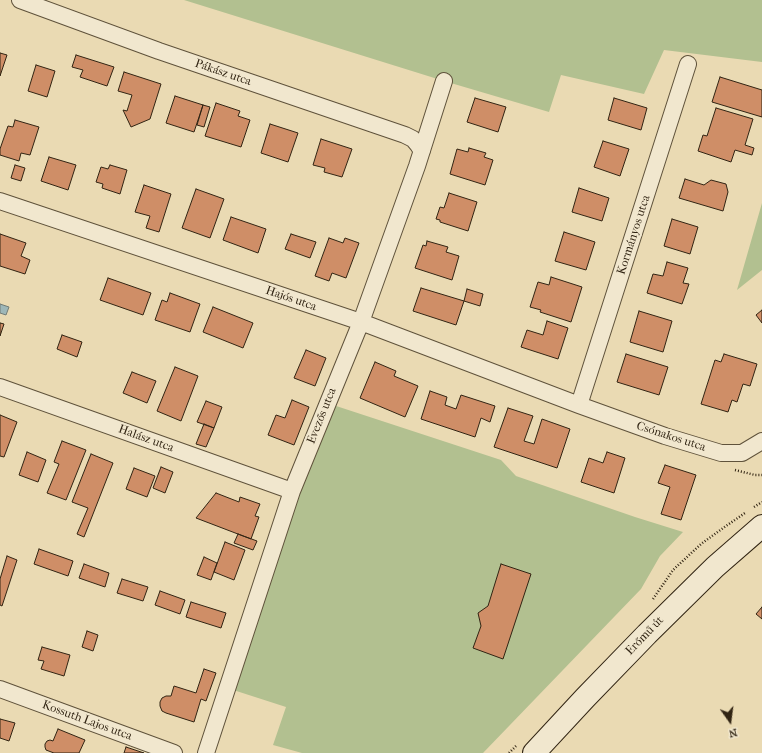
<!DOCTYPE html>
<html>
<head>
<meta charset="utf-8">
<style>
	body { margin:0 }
	#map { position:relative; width:762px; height:753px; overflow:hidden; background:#eadab3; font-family:"IM FELL French Canon",serif }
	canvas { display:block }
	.north { position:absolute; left:710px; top:701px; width:40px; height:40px; -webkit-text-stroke:3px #f1e7ce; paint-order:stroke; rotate:166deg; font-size:11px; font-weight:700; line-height:16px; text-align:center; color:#312413 }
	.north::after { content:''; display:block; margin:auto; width:14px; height:18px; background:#312413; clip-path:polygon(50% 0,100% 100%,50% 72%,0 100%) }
</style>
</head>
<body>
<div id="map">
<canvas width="762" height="753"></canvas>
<div class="north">N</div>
</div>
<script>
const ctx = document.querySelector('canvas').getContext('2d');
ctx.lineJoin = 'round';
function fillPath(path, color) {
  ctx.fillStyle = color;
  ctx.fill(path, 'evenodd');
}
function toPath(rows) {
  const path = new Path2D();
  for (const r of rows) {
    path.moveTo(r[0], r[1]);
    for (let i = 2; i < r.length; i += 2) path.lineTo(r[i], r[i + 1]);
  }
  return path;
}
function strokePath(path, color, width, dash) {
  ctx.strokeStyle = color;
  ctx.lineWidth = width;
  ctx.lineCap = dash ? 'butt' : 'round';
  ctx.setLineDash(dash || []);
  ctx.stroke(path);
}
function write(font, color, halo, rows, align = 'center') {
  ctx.font = font + ' "IM FELL French Canon",serif';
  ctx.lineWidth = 4;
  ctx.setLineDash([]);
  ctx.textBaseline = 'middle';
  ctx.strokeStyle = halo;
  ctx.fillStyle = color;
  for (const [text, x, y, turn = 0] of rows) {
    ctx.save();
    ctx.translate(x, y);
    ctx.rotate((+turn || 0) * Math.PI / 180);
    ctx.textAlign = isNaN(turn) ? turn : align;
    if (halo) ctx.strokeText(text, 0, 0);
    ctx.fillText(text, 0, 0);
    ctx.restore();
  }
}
const green = toPath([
	[184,0,762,0,762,62,664,50,644,94,561,75,549,112,444,81],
	[762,203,762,270,737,290],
	[327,403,501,460,516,476,635,517,683,532,660,556,641,589,483,753,302,753,273,745,286,707,224,687]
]);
const water = toPath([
	[0,304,9,307,6,315,0,313,0,304]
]);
const building = toPath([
	[0,53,7,55,0,76,0,53],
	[76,55,114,67,107,86,80,77,83,70,72,67,76,55],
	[36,65,55,71,47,97,28,91,36,65],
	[124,72,161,84,150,119,131,127,123,110,127,111,132,95,118,91,124,72],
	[720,77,762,90,762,117,712,102,720,77],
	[175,96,203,105,194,132,166,123,175,96],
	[475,98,506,107,498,132,467,122,475,98],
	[614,98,647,108,641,130,608,120,614,98],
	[216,103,240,111,238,116,250,120,241,147,205,136,216,103],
	[203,105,210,107,204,127,197,125,203,105],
	[716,108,753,119,745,145,754,148,752,155,735,150,731,162,698,151,703,135,707,136,716,108],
	[15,120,39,127,30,155,21,153,19,161,0,155,0,149,8,126,13,127,15,120],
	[270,124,298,133,288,162,261,153,270,124],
	[321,139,352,149,342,177,324,172,325,168,313,165,321,139],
	[603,141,629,149,620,176,594,167,603,141],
	[469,148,486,153,484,157,493,160,485,185,450,174,457,149,468,152,469,148],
	[49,157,76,165,68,190,41,181,49,157],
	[15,165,25,168,21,181,11,178,15,165],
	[110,165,127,170,120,194,102,188,103,184,96,182,101,167,108,169,110,165],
	[685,179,704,185,711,180,726,184,728,192,723,211,679,198,685,179],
	[144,185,171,194,159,232,146,228,150,216,135,212,144,185],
	[579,188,609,198,602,221,572,212,579,188],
	[196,189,224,199,210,238,182,228,196,189],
	[449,193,477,202,468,231,440,222,440,220,436,219,440,207,444,208,449,193],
	[231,217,266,229,258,253,223,240,231,217],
	[672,219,698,227,690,254,664,246,672,219],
	[564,232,595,242,586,270,555,261,564,232],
	[0,234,26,243,21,256,30,260,25,274,0,266,0,234],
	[291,234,316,242,310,258,285,249,291,234],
	[329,238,343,243,345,238,359,243,346,278,332,273,329,281,315,276,329,238],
	[427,241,448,247,446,252,459,256,452,280,415,268,423,245,426,246,427,241],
	[667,262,688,268,683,283,689,284,682,304,647,293,653,274,663,276,667,262],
	[551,277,582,287,571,322,540,312,541,310,530,307,538,282,549,285,551,277],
	[108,278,151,293,143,315,100,300,108,278],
	[421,288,464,301,456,325,413,311,421,288],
	[467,289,483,294,480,306,464,301,467,289],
	[170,293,200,304,190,332,155,320,162,300,167,302,170,293],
	[213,307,253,323,243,348,203,332,213,307],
	[762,310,762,323,756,315,762,310],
	[639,311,672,321,663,352,630,342,639,311],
	[547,321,568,328,558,359,521,347,527,330,543,335,547,321],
	[0,323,4,324,0,336,0,323],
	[62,335,82,342,77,357,57,349,62,335],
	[306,350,326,358,315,386,294,378,306,350],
	[626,354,668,367,659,395,617,382,626,354],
	[724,354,757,364,750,386,743,384,737,402,732,400,728,412,701,404,715,360,721,362,724,354],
	[375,362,396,371,394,376,418,386,405,417,360,398,375,362],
	[175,367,198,376,181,421,157,411,175,367],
	[132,372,156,381,147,403,123,393,132,372],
	[430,391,447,397,445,405,456,409,461,395,495,406,490,422,481,418,475,437,421,419,430,391],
	[292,400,309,407,294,445,268,435,276,415,285,418,292,400],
	[206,401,222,407,214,428,197,422,206,401],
	[508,408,533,416,524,441,534,444,542,419,570,429,557,468,494,447,508,408],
	[0,415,17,422,4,457,0,456,0,415],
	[204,424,214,428,206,447,196,444,204,424],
	[62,441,86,450,66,500,47,493,59,464,54,462,62,441],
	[27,452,46,460,38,482,19,475,27,452],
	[607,452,625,458,614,493,581,482,589,458,603,463,607,452],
	[91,454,113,463,84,537,77,534,88,508,72,502,91,454],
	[665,465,696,475,681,520,661,514,670,487,658,483,665,465],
	[161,467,173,472,165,493,153,488,161,467],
	[134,468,155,476,147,497,126,489,134,468],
	[216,493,239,502,240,497,260,504,255,516,259,517,251,539,196,518,216,493],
	[238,534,257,541,253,550,234,543,238,534],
	[225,542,245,550,234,580,214,572,225,542],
	[39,549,73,561,68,576,34,564,39,549],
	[7,556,17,560,2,606,0,605,0,579,7,556],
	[204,557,217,563,211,580,197,575,204,557],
	[84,564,109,573,105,587,79,578,84,564],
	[501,564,531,574,503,659,473,648,481,626,478,613,488,606,501,564],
	[122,579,148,587,143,601,117,593,122,579],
	[160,591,185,600,180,614,155,605,160,591],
	[191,602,226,613,221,628,186,617,191,602],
	[762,607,762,619,756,614,762,607],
	[87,631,98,635,93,651,82,647,87,631],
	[42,647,70,655,64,676,41,669,44,661,38,660,42,647],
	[204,669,216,673,206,701,201,699,194,722,166,713,162,711,160,706,160,702,162,698,166,696,171,696,174,686,196,693,204,669],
	[0,719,15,723,9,741,0,738,0,719],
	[58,729,85,740,79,753,54,753,46,750,45,747,45,744,47,741,50,740,53,741,58,729],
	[126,747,144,753,124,753,126,747]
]);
const path = toPath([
	[735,470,755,475,762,475],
	[754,507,762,502],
	[653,599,673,570,701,544,726,526,745,513],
	[509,753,516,746]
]);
const street = toPath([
	[20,0,159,51,405,135,413,139,418,145,422,151],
	[0,201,361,322,579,405,665,436,721,453,742,453,762,441],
	[0,387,292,491],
	[579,405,688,64],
	[0,689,174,753],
	[206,753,292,491,361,322,417,166,444,81]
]);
const secondary = toPath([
	[534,753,585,698,647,634,715,567,762,526]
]);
const streetNames = [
	["Pákász utca",223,73,19],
	["Kormányos utca",634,235,-72],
	["Hajós utca",291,299,19],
	["Evezős utca",322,416,-68],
	["Csónakos utca",671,437,18],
	["Halász utca",146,439,20],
	["Erőmű út",645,636,-46],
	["Kossuth Lajos utca",87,721,20]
];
fillPath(green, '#b2c090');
fillPath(water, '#9eb7b8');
strokePath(water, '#727c76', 1);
fillPath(building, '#cf8e67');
strokePath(building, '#312413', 1);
strokePath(street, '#5f523b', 18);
strokePath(secondary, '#312413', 24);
strokePath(path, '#312413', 2.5, [1, 2]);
strokePath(street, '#f1e7ce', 16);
strokePath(secondary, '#f1e7ce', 22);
write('12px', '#312413', '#f1e7ce', streetNames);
</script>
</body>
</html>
